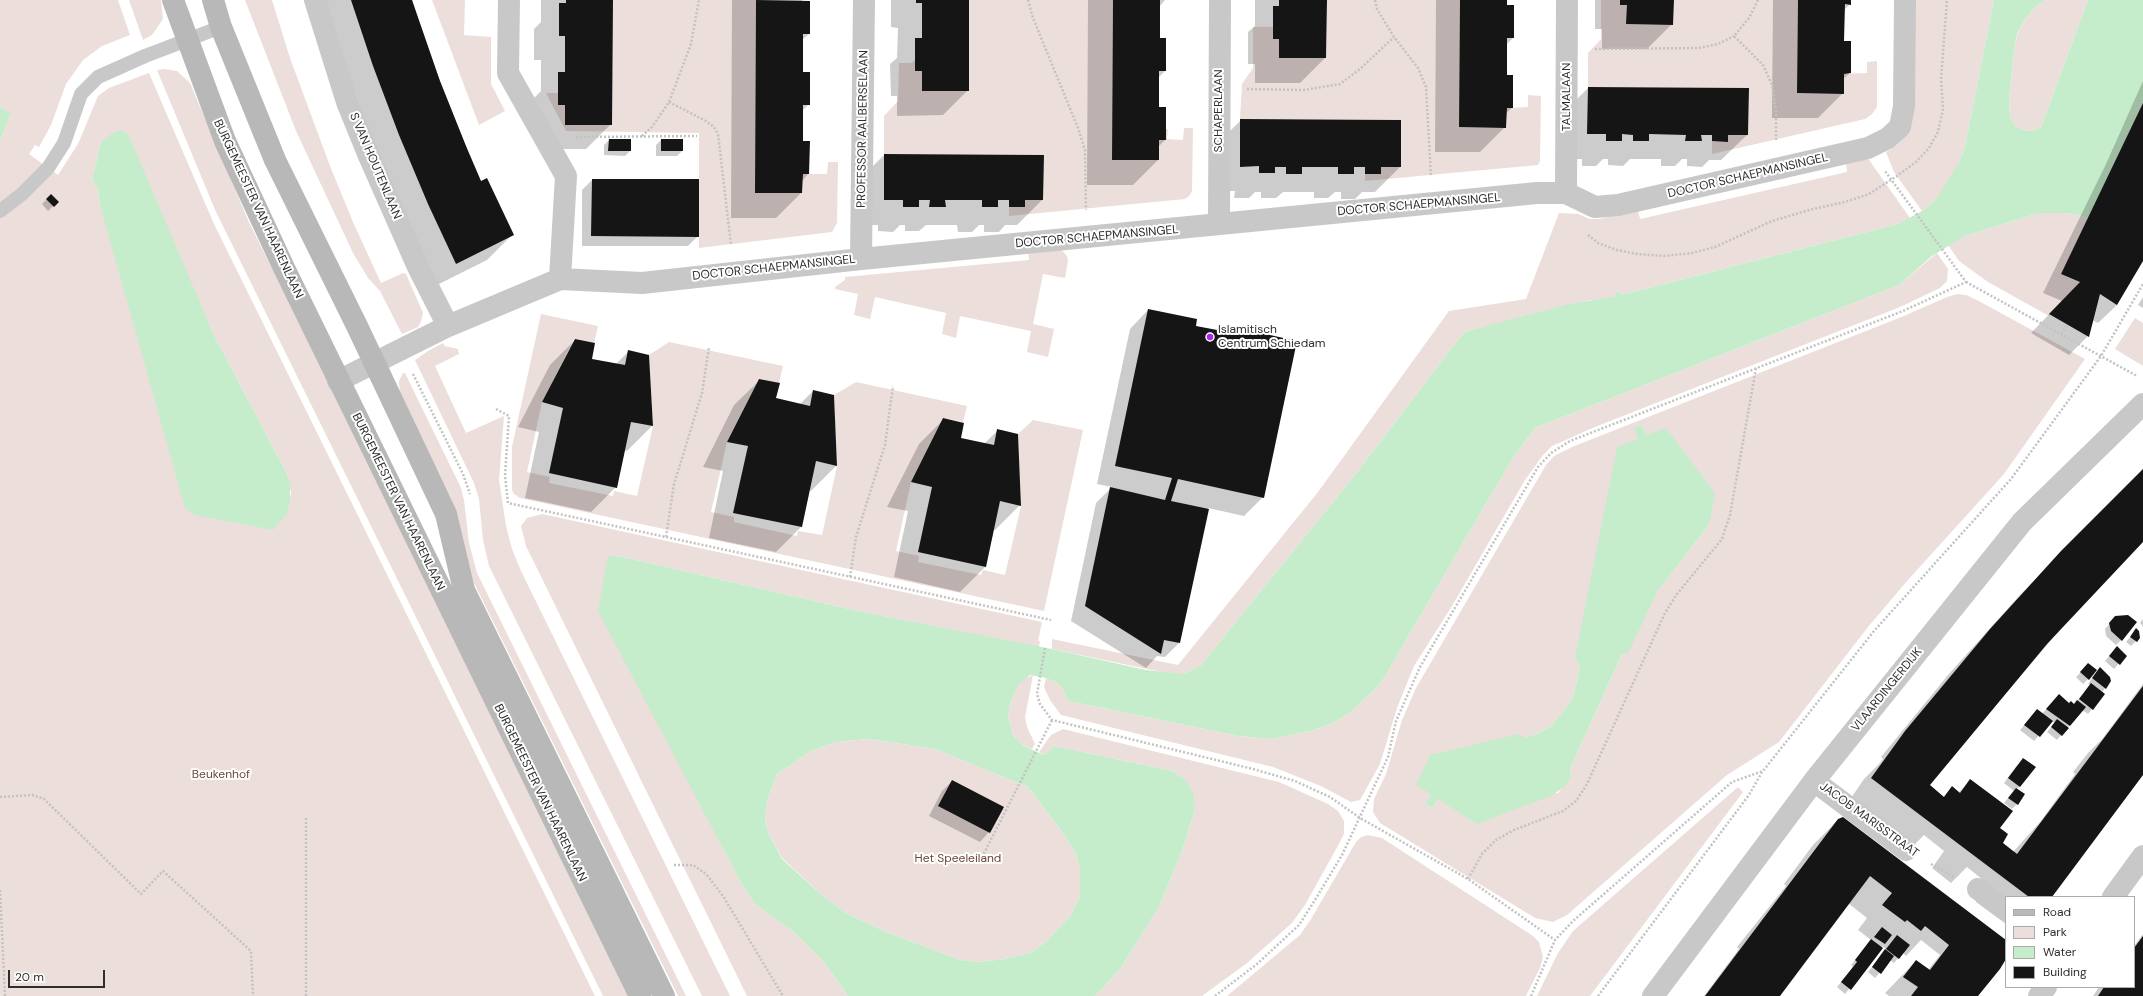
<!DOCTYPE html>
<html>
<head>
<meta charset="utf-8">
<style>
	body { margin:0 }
	#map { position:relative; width:2143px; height:996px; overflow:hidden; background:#fff; font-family:"DM Sans",sans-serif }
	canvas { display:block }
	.legend { position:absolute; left:2005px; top:896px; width:130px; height:92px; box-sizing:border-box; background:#fff; border:1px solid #ababab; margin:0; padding:5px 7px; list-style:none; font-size:12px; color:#2e2e2e }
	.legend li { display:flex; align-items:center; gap:8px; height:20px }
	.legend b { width:20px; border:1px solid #ababab }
	.scale { position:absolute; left:8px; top:970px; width:97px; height:18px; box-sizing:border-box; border:2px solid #2e2e2e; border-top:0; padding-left:5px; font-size:12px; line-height:14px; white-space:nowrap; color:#2e2e2e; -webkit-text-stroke:3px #fff; paint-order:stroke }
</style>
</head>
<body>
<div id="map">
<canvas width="2143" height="996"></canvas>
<ul class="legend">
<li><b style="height:5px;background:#b8b8b8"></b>Road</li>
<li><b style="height:11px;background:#ecdedb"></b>Park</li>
<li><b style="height:11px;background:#c6edcb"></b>Water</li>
<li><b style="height:11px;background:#151515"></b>Building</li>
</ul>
<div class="scale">20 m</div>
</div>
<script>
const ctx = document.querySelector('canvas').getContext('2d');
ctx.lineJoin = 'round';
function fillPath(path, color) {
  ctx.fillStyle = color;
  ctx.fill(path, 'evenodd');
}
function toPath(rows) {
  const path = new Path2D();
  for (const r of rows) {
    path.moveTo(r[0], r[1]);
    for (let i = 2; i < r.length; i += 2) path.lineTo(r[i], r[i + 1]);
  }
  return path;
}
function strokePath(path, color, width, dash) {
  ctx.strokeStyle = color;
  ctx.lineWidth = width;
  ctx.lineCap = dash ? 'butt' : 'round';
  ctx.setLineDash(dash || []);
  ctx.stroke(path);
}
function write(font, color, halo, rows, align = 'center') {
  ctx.font = font + ' "DM Sans",sans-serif';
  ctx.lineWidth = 4;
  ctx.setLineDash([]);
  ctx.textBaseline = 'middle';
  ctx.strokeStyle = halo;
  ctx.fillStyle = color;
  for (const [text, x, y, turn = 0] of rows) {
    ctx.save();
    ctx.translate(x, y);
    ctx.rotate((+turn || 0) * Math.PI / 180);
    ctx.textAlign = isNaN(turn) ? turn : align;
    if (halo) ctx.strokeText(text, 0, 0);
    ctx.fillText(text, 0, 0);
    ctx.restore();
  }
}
const green = toPath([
	[0,0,118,0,130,35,102,46,83,60,66,84,51,125,39,147,35,145,29,154,58,175,78,144,98,96,109,88,149,73,214,224,595,996,0,996,0,141,10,116,9,113,0,107],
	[125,132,213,333,287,474,291,493,288,510,100,205,98,190,92,179,101,142],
	[129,0,161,0,163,19,152,35,143,40],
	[245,0,272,0,290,58,330,166,353,222,381,283,403,273,406,274,423,313,421,322,418,327,402,334,380,291,368,278,353,253,296,131],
	[432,0,465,0,464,35,491,37,491,84,505,111,479,125],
	[613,0,756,0,755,193,802,193,803,174,827,174,828,162,838,162,837,223,832,232,699,248,699,133,566,131,546,93,558,93,558,105,565,105],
	[969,0,1113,0,1112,160,1159,160,1159,140,1165,140,1166,129,1168,129,1167,139,1183,140,1184,128,1193,128,1192,191,1190,195,1185,199,1009,216,1009,207,1025,207,1025,200,1043,200,1043,155,884,154,884,116,898,101,899,63,911,63,915,60,915,71,922,71,922,91,969,91],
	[1327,0,1460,0,1459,127,1506,128,1507,108,1528,107,1528,95,1541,96,1540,161,1538,165,1365,181,1365,174,1381,174,1381,167,1401,167,1401,120,1240,119,1242,84,1253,68,1253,27,1273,27,1273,39,1279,39,1280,58,1326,58],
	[1601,0,1620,0,1620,5,1627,5,1627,24,1673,25,1674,0,1798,0,1797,93,1844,94,1844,74,1867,73,1867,62,1877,61,1877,107,1872,114,1865,119,1712,154,1712,141,1728,142,1728,135,1748,135,1749,88,1588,87,1588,53,1601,39],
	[1913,0,1994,0,1965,146,1959,163,1946,186,1936,199,1922,211,1894,172,1886,152,1896,146,1904,138],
	[2046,0,2088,0,2041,127,2034,131,2026,131,2015,126,2010,117,2009,101,2014,50,2017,35,2025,19,2037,5],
	[164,69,177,71,190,83,248,220,632,996,603,996,216,212,157,70],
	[1867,157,1910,218,1898,224,1621,295,1620,291,1616,292,1616,296,1598,301,1591,300,1464,332,1354,476,1201,665,1184,674,1171,674,1052,649,1052,639,1178,665,1318,492,1449,311,1526,299,1559,213,1578,214,1590,219,1599,219,1638,210,1640,219,1847,172,1846,162],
	[2039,213,2069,213,2089,218,2061,274,2080,282,2049,316,1988,282,1959,261,1948,245,1965,236],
	[1060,248,1067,256,1068,261,1065,278,1043,274,1033,324,1054,329,1048,357,1027,352,1031,331,960,316,956,338,942,334,946,313,875,297,870,319,854,315,858,294,835,289,835,287,845,280,845,277,1029,260,1028,250],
	[1937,253,1948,269,1947,281,1940,288,1900,307,1595,427,1552,446,1543,455,1525,480,1452,606,1414,666,1397,708,1380,764,1360,800,1351,802,1321,786,1273,767,1061,715,1050,700,1044,687,1046,678,1057,683,1062,688,1068,701,1238,736,1272,739,1311,731,1335,722,1352,711,1377,687,1384,678,1511,461,1535,428,1899,285],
	[1957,294,1966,295,1977,300,2085,359,2004,474,1907,581,1868,627,1779,742,1727,775,1567,915,1553,922,1535,918,1380,823,1373,812,1374,799,1386,774,1402,720,1416,688,1546,465,1554,456,1572,447,1904,316,1947,297],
	[1642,425,1646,435,1705,530,1657,592,1622,654,1570,769,1571,777,1558,793,1438,799,1432,808,1425,804,1431,794,1524,738,1539,733,1551,726,1568,705,1574,694,1580,665,1576,658,1638,439,1635,428],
	[541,314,598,326,594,343,574,339,542,402,527,472,550,477,549,483,613,496,614,491,637,496,653,426,649,355,669,342,783,366,779,383,759,379,727,442,711,512,734,517,734,522,797,536,798,531,822,535,837,466,834,395,856,382,967,406,963,422,943,418,911,482,896,551,919,556,918,562,981,575,983,570,1005,575,1021,506,1018,434,1033,420,1083,430,1044,611,520,498,514,494,512,490,512,447],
	[2135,318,2143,323,2143,366,2115,349],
	[443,343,445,346,458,349,459,354,435,366,466,433,504,416,499,480,506,526,512,549,521,571,730,996,702,996,489,566,483,540,479,499,474,483,415,360,428,351],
	[403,373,405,373,461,488,464,500,469,543,477,573,686,996,678,996,471,577,451,499,400,396,399,381],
	[542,514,1042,622,1038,641,1040,641,1039,647,858,611,614,555,609,556,718,839,741,883,755,904,796,934,824,962,848,996,747,996,526,546,521,526,527,518],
	[1033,675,1025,717,1027,727,1035,744,1032,749,1024,746,1013,735,1008,716,1010,704,1019,684,1025,678],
	[1063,729,1279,782,1328,804,1338,811,1344,821,1344,834,1340,842,1305,905,1292,923,1247,963,1202,996,1095,996,1121,968,1160,905,1183,848,1195,809,1186,780,1173,771,1054,746,1044,755,1039,752,1051,735],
	[869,739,935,749,1028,787,1063,833,1076,854,1080,870,1080,896,1071,915,1047,941,1032,952,1005,959,977,962,960,960,884,931,846,913,824,897,782,858,769,834,765,821,767,801,777,774,811,751,836,742],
	[1738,787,1743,792,1590,996,1537,996,1558,953,1573,931],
	[1368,835,1382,838,1533,936,1539,942,1543,957,1540,968,1526,996,1227,996,1300,935,1311,919,1356,842,1361,837]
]);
const water = toPath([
	[1994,0,2046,0,2037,5,2025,19,2017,34,2014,50,2009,101,2010,117,2015,126,2026,131,2034,131,2041,127,2088,0,2143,0,2143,103,2089,218,2069,213,2039,213,1965,236,1932,256,1899,285,1535,428,1511,461,1384,678,1377,687,1352,711,1335,722,1311,731,1272,739,1238,736,1068,701,1062,688,1057,683,1046,678,1030,675,1019,684,1010,704,1008,716,1013,735,1024,746,1044,755,1054,746,1173,771,1186,780,1193,793,1195,809,1183,848,1160,905,1121,968,1095,996,848,996,824,962,796,934,755,904,741,883,598,611,607,560,609,556,614,555,858,611,1052,649,1146,670,1184,674,1201,665,1354,476,1464,332,1565,305,1616,296,1616,292,1620,291,1621,295,1898,224,1922,211,1936,199,1959,163,1965,146],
	[869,739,935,749,1028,787,1063,833,1076,854,1080,870,1080,896,1071,915,1047,941,1032,952,1005,959,977,962,960,960,884,931,846,913,824,897,782,859,769,834,765,821,767,801,777,774,811,751,836,742],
	[0,107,10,113,10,116,0,141],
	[120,131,125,132,129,136,213,333,287,474,290,485,290,501,287,514,273,530,195,515,185,508,100,205,98,190,92,179,101,142,113,133],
	[1642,425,1646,435,1666,428,1715,493,1710,521,1705,530,1657,592,1628,653,1622,654,1570,769,1571,777,1564,787,1551,796,1477,824,1438,799,1432,808,1425,804,1431,794,1416,785,1430,755,1519,734,1524,738,1539,733,1551,726,1568,705,1574,694,1580,665,1575,658,1617,447,1638,439,1634,428]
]);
const shadow = toPath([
	[319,0,412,0,427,48,480,182,512,235,487,260,431,288],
	[541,0,611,0,611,124,586,149,540,149,534,98,541,91,541,60,534,60,534,29,541,22],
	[732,0,802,0,809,34,802,40,802,73,809,104,802,111,802,142,808,174,802,181,801,193,776,218,731,218],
	[891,0,969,0,968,90,943,115,897,116,897,96,891,96,890,64,897,58,898,28,891,27],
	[1088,0,1165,0,1159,7,1159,39,1165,71,1158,78,1158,108,1165,140,1158,147,1158,160,1133,185,1087,185],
	[1255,0,1326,0,1325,58,1300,83,1255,83,1255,64,1248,64,1248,32,1255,26],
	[1436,0,1506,0,1506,6,1513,6,1513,38,1506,45,1506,76,1512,108,1505,114,1505,127,1480,152,1435,152],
	[1595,0,1673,0,1672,24,1647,49,1602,49,1602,29,1595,29],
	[1773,0,1850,0,1850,4,1843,11,1843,42,1850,73,1843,79,1843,93,1818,118,1772,118],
	[2143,81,2143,258,2117,305,2098,323,2092,320,2088,336,2069,355,2031,333,2062,301,2043,293,2106,164],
	[1588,88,1748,89,1747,135,1721,160,1709,160,1702,167,1687,166,1687,159,1682,159,1675,166,1661,166,1661,159,1630,159,1623,166,1608,165,1608,159,1603,159,1596,166,1582,166,1582,159,1562,159,1563,113],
	[1241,120,1400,121,1400,167,1375,192,1362,192,1355,199,1341,199,1341,192,1335,192,1328,198,1314,198,1314,192,1283,192,1276,198,1261,198,1261,192,1255,192,1249,198,1234,198,1235,191,1215,191,1216,145],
	[609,140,630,151,625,156,604,155,604,145],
	[661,140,682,151,677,156,656,156,656,145],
	[884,155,1043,156,1042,200,1017,225,1005,225,999,232,984,232,984,225,979,225,972,232,958,232,957,225,926,225,919,231,905,231,905,225,900,225,893,232,878,231,878,225,859,225,859,180],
	[592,180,698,236,688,246,582,246,582,190],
	[51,195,57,202,48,211,42,204],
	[2143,297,2143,308,2138,305],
	[1148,310,1195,326,1229,334,1234,328,1263,497,1244,516,1208,508,1179,643,1165,657,1157,656,1146,668,1071,621,1096,503,1112,487,1097,484,1130,329],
	[575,340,591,359,616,364,628,352,648,356,652,426,627,451,624,450,616,487,591,512,525,498,539,432,518,427,550,365],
	[760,380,775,399,800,404,813,391,836,466,811,491,809,490,801,527,776,552,709,538,723,471,703,467,734,405],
	[944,419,960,439,984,444,998,430,1020,505,995,530,993,530,985,567,960,592,894,577,908,511,887,507,919,444],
	[2143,471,2143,541,2081,605,1928,785,1943,797,1952,788,1958,793,1970,781,1995,833,2002,843,2013,852,2040,822,2075,774,2073,772,2088,753,2103,738,2143,684,2143,774,2051,897,2006,897,2006,924,1976,902,1989,885,1967,867,1951,883,1932,868,1944,851,1924,835,1909,850,1847,804,1864,779,1879,764,1883,759,1881,757,1948,675,2019,596],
	[2143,619,2143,626,2140,623],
	[2111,622,2121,640,2116,645,2106,636,2105,629],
	[2136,630,2139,638,2131,646,2126,642],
	[2117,647,2125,656,2114,669,2105,661],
	[2084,669,2088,679,2083,684,2076,677],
	[2096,673,2105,688,2092,709,2088,714,2082,710,2057,740,2047,732,2055,723,2052,721,2034,741,2020,730,2033,715,2042,714,2059,695,2069,704,2074,705,2090,685,2088,684],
	[2018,764,2020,786,2016,790,2017,804,2012,809,2004,803,2014,791,2004,783],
	[952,781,989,832,980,842,929,816,942,791],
	[1838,820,2006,942,2006,957,1977,996,1889,996,1885,993,1916,961,1928,970,1940,955,1921,940,1906,956,1903,953,1894,963,1890,960,1875,978,1868,972,1886,949,1882,946,1845,994,1837,987,1853,967,1851,965,1871,940,1858,930,1867,918,1848,903,1779,996,1704,996,1739,949,1737,947,1786,886,1784,884,1813,845],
	[2143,934,2143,996,2093,996,2099,987,2134,987,2134,946]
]);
const building = toPath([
	[351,0,412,0,440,81,466,146,481,181,487,178,514,235,456,264,428,204,399,135,373,66],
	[566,0,613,0,612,125,565,125,565,105,558,105,558,72,565,72,565,36,559,36,559,3,566,3],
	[756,0,810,1,810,34,803,34,803,72,810,72,810,105,803,105,803,141,810,141,809,174,803,174,802,193,755,193],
	[916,0,969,0,969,91,922,91,922,71,915,71,915,38,922,38,922,3,916,3],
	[1113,0,1160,0,1160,38,1166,38,1166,71,1159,71,1159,107,1166,107,1166,140,1159,140,1159,160,1112,160],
	[1279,0,1327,0,1326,58,1279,58,1279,39,1273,39,1273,6,1279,6],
	[1460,0,1507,0,1507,5,1514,5,1514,38,1507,38,1507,75,1513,75,1513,108,1507,108,1506,128,1459,127],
	[1620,0,1674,0,1673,25,1626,24,1627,5,1620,5],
	[1798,0,1851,0,1851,5,1845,4,1844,41,1851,41,1851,73,1844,74,1844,94,1797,93],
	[1588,87,1749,88,1748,135,1728,135,1728,142,1712,141,1712,135,1701,135,1702,141,1685,141,1686,135,1649,134,1649,141,1633,141,1633,135,1622,134,1622,141,1606,141,1606,134,1587,134],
	[2143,103,2143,261,2117,305,2100,294,2089,337,2049,314,2080,282,2061,274],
	[1240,119,1401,120,1401,167,1381,167,1381,174,1365,174,1365,167,1354,167,1354,174,1338,174,1338,167,1302,167,1302,174,1286,174,1286,167,1275,167,1275,173,1259,173,1259,166,1240,167],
	[609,139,631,139,631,151,608,151],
	[661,139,683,139,683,151,661,151],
	[884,154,1044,155,1043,200,1025,200,1025,207,1009,207,1009,200,998,200,998,207,982,207,982,200,945,200,946,207,929,207,930,200,919,200,919,207,903,207,903,200,884,200],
	[592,179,699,179,699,237,591,236],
	[51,194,59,202,54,207,46,199],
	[1148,309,1197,319,1196,326,1233,333,1234,327,1297,341,1264,498,1178,479,1171,501,1209,509,1180,643,1164,640,1161,654,1085,606,1110,487,1165,500,1172,478,1115,466],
	[575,339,595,343,592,359,625,365,628,350,649,355,653,426,631,422,617,488,549,473,563,408,542,402],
	[759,379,780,383,776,398,810,406,813,390,834,395,837,466,816,461,802,527,733,513,748,446,727,442],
	[943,418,964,423,961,438,994,445,997,429,1018,434,1021,506,1000,501,986,567,918,552,932,487,911,482],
	[2143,469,2143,542,2047,644,1930,785,1944,797,1952,786,1960,793,1970,779,2013,811,2000,828,2008,834,2003,843,2017,854,2143,686,2143,775,2052,897,2029,897,1871,778,1905,731,1990,629,2061,551],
	[2128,615,2137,622,2122,641,2111,631,2109,623,2115,616],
	[2136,628,2139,631,2140,638,2137,642,2130,637],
	[2117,646,2127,656,2120,665,2109,656],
	[2088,663,2097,670,2089,680,2080,672],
	[2100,667,2110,677,2111,681,2106,689,2092,678],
	[2091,683,2105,694,2093,710,2079,699],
	[2059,694,2069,703,2071,701,2074,704,2077,700,2086,707,2070,726,2046,709],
	[2037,709,2053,721,2040,737,2024,725],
	[2057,719,2069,728,2062,736,2051,727],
	[2023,758,2036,767,2020,787,2008,778],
	[952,780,1004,807,990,833,938,806],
	[2016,788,2025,794,2018,805,2008,798],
	[1843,817,2006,940,2006,959,2000,969,1978,996,1911,996,1918,987,1903,977,1910,968,1916,960,1930,970,1949,945,1925,926,1921,931,1907,920,1905,922,1882,905,1892,893,1870,876,1780,996,1705,996,1838,819],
	[1882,927,1892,935,1885,944,1874,937],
	[1897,935,1910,945,1899,959,1886,949],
	[2143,936,2143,996,2098,996,2104,987,2134,987,2134,948],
	[1871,939,1883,948,1851,990,1841,982,1857,962,1855,960],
	[1885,949,1894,956,1881,974,1872,967]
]);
const path = toPath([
	[1028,0,1033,18,1078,128,1085,150,1086,210],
	[1375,0,1377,9,1394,37,1418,68,1426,87,1431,176],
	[1758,0,1749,18,1734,36,1763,65,1772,85,1776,111,1776,140],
	[1595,49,1699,48,1718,44,1734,36],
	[1247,89,1304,90,1340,84,1360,69,1394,37],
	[669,102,706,121,714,127,718,134,731,245],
	[642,136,652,127,669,102,691,44,699,0],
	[576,137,697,136],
	[1588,235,1598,243,1617,250,1637,254,1664,256,1692,253,1715,247,1772,221,1813,209,1845,202,1869,194,1897,176,1916,162,1929,148,1938,132,1943,109,1941,79,1947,0],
	[1966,282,2137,376],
	[2062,334,2067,325],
	[413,374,463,474,470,494],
	[496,409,509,416,505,476,508,503,1051,620],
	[666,537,674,484,702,393,709,347],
	[850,577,856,537,885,445,893,386],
	[1045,648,1037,694,1040,704,1052,720,1253,769,1295,781,1330,797,1360,818,1468,879,1555,940,1573,921,1732,782,1763,771,1874,631,2011,479,2101,356,2143,284],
	[0,797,32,795,44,799,141,894,163,871,251,951,253,996],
	[980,861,1052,720],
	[1931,864,1954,877],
	[674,865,693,865,706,874,723,896,783,996],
	[1468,879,1482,854,1496,840,1514,830,1563,811,1576,801,1587,784,1665,613,1677,594,1722,539,1730,515,1756,368],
	[0,890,5,996],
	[306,996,306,816],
	[1215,996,1257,964,1299,925,1315,900,1342,855,1388,757,1396,721,1420,667,1538,467,1551,453,1570,441,1903,311,1966,282,1885,171],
	[1531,996,1555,940],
	[1598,996,1749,795,1762,772]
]);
const lane = toPath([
	[0,211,22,194,48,168,64,143,81,94,98,77,145,56,221,27]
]);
const street = toPath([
	[315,0,347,102,369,156,418,267,448,326],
	[509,0,508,73,566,176,560,279],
	[1566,193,1567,0],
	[1219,223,1220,0],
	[861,259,864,0],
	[338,381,448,326,560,279,642,283,861,259,1537,193,1566,193,1595,207,1618,205,1868,148,1888,138,1900,127,1904,106,1905,0],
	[1814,781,1906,850],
	[1978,889,2006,910],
	[2113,897,2143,856],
	[1653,996,1814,781,2022,522,2143,404],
	[2039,996,2046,987]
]);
const secondary = toPath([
	[173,0,225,141,284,268,640,996],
	[213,0,221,27,275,160,357,326,446,514,464,590,664,996]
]);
const markers = [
	[1210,337,4,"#ac27ee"]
];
const streetNames = [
	["TALMALAAN",1567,97,-90],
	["SCHAPERLAAN",1219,111,-90],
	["PROFESSOR AALBERSELAAN",863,129,-89],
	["S VAN HOUTENLAAN",375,166,67],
	["DOCTOR SCHAEPMANSINGEL",1748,176,-13],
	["DOCTOR SCHAEPMANSINGEL",1419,205,-5],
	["BURGEMEESTER VAN HAARENLAAN",258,209,65],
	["DOCTOR SCHAEPMANSINGEL",1097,237,-5],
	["DOCTOR SCHAEPMANSINGEL",774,268,-6],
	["BURGEMEESTER VAN HAARENLAAN",398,502,64],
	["VLAARDINGERDIJK",1887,690,-51],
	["BURGEMEESTER VAN HAARENLAAN",540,793,64],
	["JACOB MARISSTRAAT",1869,820,36]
];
const poiNames = [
	["Islamitisch",1218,330],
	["Centrum Schiedam",1218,344]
];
const parkNames = [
	["Beukenhof",221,775],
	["Het Speeleiland",958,859]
];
fillPath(green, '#ecdedb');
fillPath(water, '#c6edcb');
fillPath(shadow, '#0003');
fillPath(building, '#151515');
strokePath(path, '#c2c2c2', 2.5, [2, 2]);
strokePath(lane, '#c8c8c8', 14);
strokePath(street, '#c8c8c8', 22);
strokePath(secondary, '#b8b8b8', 22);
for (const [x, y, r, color] of markers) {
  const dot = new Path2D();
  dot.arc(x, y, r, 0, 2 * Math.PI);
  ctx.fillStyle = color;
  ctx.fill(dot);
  strokePath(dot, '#fff', 1.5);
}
write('12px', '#2e2e2e', '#fff', streetNames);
write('12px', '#2e2e2e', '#fff', poiNames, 'left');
write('12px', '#6c4739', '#fff', parkNames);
</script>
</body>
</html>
